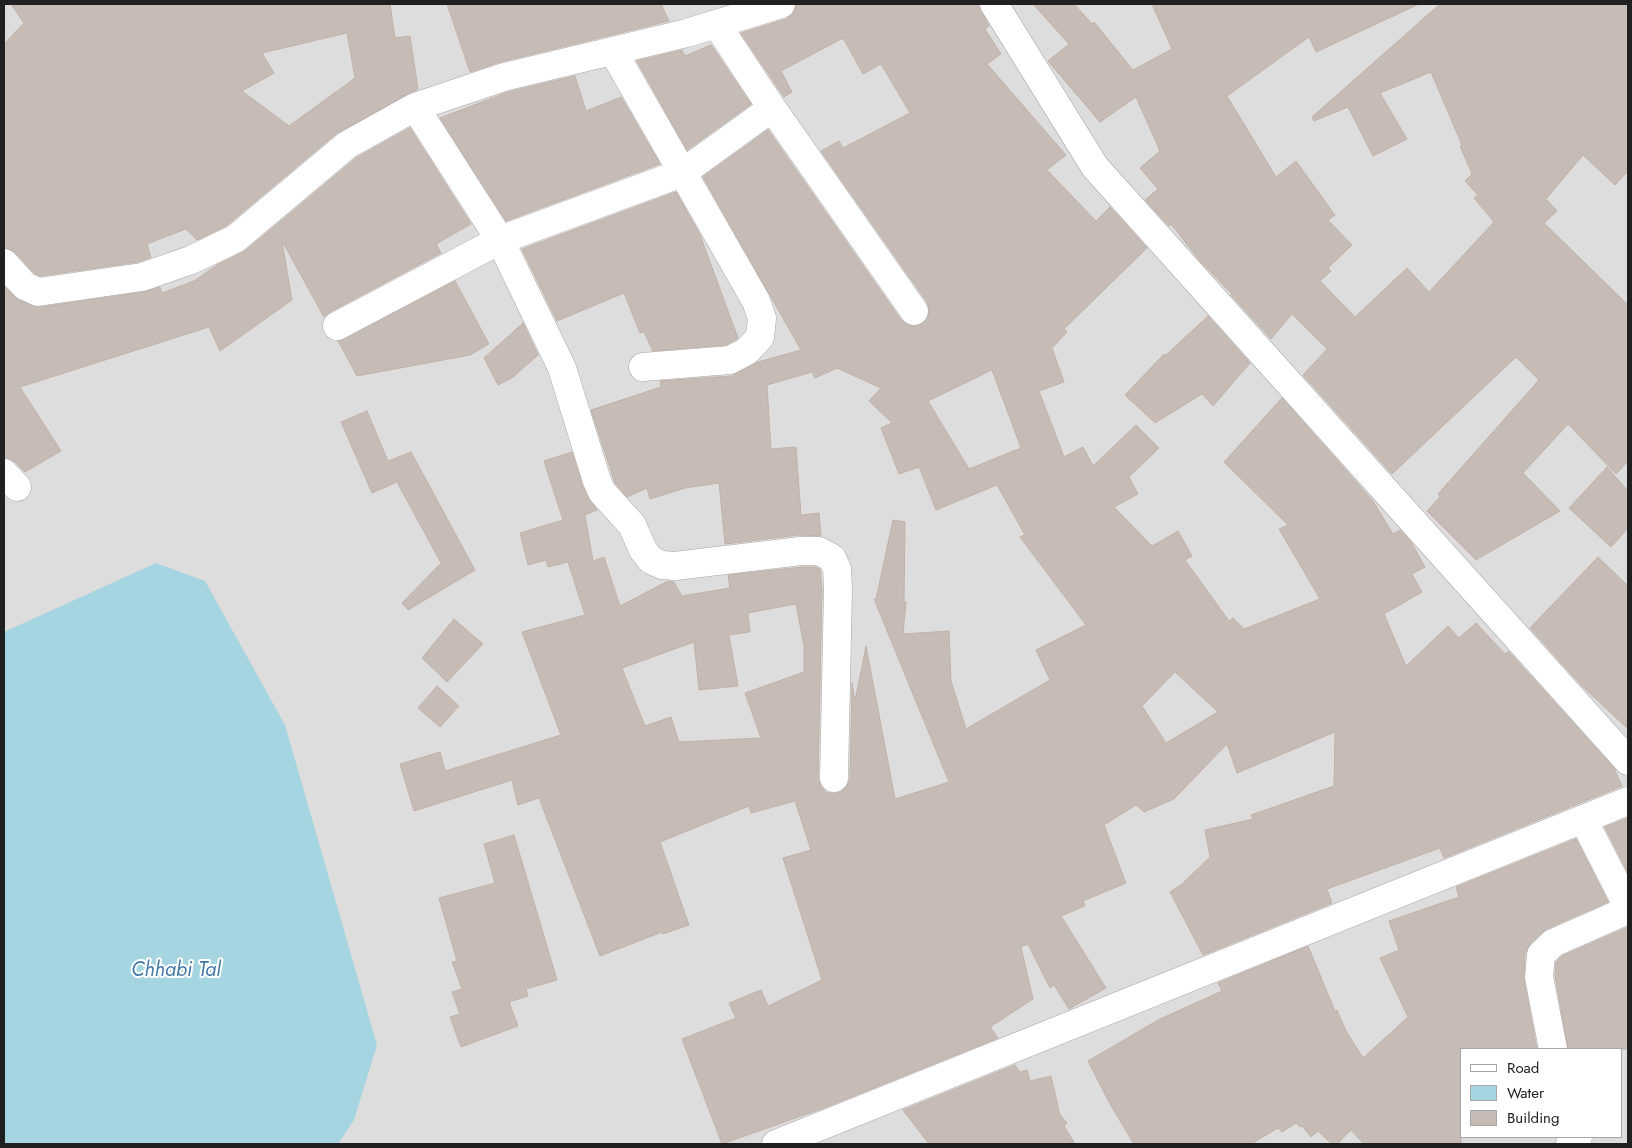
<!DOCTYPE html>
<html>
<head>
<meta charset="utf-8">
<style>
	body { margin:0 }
	#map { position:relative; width:1632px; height:1148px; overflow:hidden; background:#f1ede6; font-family:Jost,sans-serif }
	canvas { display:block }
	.frame { position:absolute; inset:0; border:5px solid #202020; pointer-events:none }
	.legend { position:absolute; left:1460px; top:1048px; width:162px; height:90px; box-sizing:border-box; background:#fff; border:1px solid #a6a6a6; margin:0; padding:6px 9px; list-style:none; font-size:15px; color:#202020 }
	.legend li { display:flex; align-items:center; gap:10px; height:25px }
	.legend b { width:25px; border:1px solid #a6a6a6 }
</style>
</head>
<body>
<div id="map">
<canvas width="1632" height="1148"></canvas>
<div class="frame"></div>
<ul class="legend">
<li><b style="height:6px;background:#fff"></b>Road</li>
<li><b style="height:14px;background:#a5d5e0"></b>Water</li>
<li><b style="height:14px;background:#c6bcb5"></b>Building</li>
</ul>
</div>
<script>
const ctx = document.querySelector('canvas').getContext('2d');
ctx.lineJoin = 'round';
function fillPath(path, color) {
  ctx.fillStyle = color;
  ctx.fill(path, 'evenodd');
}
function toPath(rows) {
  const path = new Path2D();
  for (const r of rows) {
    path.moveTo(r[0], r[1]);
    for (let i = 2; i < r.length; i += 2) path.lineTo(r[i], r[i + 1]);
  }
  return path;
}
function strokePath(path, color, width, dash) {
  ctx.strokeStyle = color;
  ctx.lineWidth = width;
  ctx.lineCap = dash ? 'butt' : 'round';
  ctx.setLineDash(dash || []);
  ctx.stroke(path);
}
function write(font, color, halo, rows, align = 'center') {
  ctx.font = font + ' Jost,sans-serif';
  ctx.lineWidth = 4;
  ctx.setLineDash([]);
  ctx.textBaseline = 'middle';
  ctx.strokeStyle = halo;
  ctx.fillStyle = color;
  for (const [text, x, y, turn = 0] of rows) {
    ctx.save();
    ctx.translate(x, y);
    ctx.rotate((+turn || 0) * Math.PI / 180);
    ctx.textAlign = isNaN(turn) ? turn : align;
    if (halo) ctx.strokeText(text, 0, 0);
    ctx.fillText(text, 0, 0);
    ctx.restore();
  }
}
const residential = toPath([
	[4,4,1628,4,1628,1144,4,1144],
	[1461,1049,1621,1049,1621,1137,1461,1137]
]);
const water = toPath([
	[156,563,205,581,285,725,377,1045,354,1120,338,1144,4,1144,4,632]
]);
const building = toPath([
	[11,4,390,4,395,38,410,36,418,89,337,133,226,226,197,240,186,229,147,244,151,257,138,262,40,276,34,273,15,252,4,248,4,44,24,23,11,4],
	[347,33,355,78,289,126,242,91,274,73,262,53,347,33],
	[447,4,661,4,669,21,500,62,470,72,447,4],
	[796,4,978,4,989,26,985,29,1001,54,987,64,1066,155,1047,170,1096,221,1110,207,1147,248,1064,329,1067,332,1052,348,1064,382,1039,391,1064,457,1083,447,1093,466,1136,425,1159,448,1129,477,1138,494,1114,507,1152,546,1178,531,1192,556,1185,560,1229,621,1233,618,1244,629,1320,599,1279,529,1288,525,1224,462,1282,398,1373,501,1393,534,1400,530,1411,542,1425,567,1412,574,1422,592,1384,614,1406,666,1448,626,1459,638,1476,623,1505,654,1508,651,1614,768,1622,786,1444,858,1440,848,1327,889,1332,903,1203,955,1170,892,1182,884,1210,857,1205,830,1253,819,1251,815,1334,786,1335,732,1237,773,1227,744,1174,799,1144,812,1136,805,1104,825,1126,883,1083,901,1085,906,1061,916,1106,988,1069,1009,1054,985,1050,988,1028,944,1021,947,1033,999,990,1027,998,1038,821,1109,722,1144,682,1039,736,1018,729,1003,761,990,768,1006,822,980,783,858,811,850,795,801,751,813,749,806,660,842,689,925,663,934,662,932,600,956,539,798,518,805,512,780,414,811,400,764,440,752,445,771,561,735,522,632,585,615,568,562,548,567,546,560,528,565,520,533,563,520,544,461,572,452,583,487,597,510,585,515,593,561,604,557,620,606,668,581,674,582,682,596,730,588,728,575,802,567,815,567,820,569,822,589,818,778,821,786,826,792,833,794,841,792,847,786,850,779,852,683,855,701,866,646,895,799,949,782,874,599,876,599,893,520,905,522,904,602,906,602,903,634,949,631,951,681,966,729,1050,680,1036,650,1086,625,1020,537,1025,535,997,485,936,510,919,467,899,474,881,428,892,423,869,401,881,388,837,368,815,378,812,372,767,385,771,449,796,447,801,515,819,513,821,536,799,535,725,544,719,483,685,488,650,499,647,488,627,497,615,483,591,410,661,387,660,381,732,376,758,362,801,350,703,177,768,130,901,320,908,325,916,326,923,323,928,317,929,309,927,302,821,151,839,141,843,148,910,113,881,64,863,74,843,38,781,71,792,92,784,97,741,33,786,19,793,14,796,4],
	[992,370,1021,448,969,469,928,401,992,370],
	[796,604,804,646,804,672,745,693,761,738,679,742,671,717,645,726,622,668,694,642,699,690,738,686,729,635,750,632,748,613,796,604],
	[1175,672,1218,712,1166,743,1142,706,1175,672],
	[1033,4,1074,4,1092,24,1094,22,1133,70,1172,49,1152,4,1419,4,1316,52,1309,37,1227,96,1276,177,1296,161,1335,215,1328,220,1352,245,1328,268,1331,271,1320,281,1355,317,1407,268,1429,292,1494,222,1474,198,1478,195,1465,181,1472,174,1460,146,1462,145,1431,72,1380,93,1407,139,1373,156,1348,107,1314,121,1312,117,1440,4,1628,4,1628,171,1615,185,1583,155,1546,199,1557,211,1544,223,1628,305,1628,461,1616,474,1568,424,1523,473,1560,511,1476,560,1427,511,1440,497,1438,494,1539,380,1516,357,1392,474,1303,375,1327,349,1292,314,1271,339,1231,295,1232,294,1200,261,1171,224,1169,226,1145,200,1158,189,1140,168,1160,151,1136,97,1100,122,1048,61,1069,44,1033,4],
	[711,45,751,104,687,150,637,61,682,50,685,56,711,45],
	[575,76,586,111,621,97,660,164,506,221,440,118,508,92,575,76],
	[410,128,471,224,436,244,441,253,330,312,324,317,282,241,292,300,220,351,209,327,20,387,61,451,25,472,15,462,4,458,4,286,18,300,40,307,144,292,160,287,162,293,194,281,217,265,245,251,356,158,410,128],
	[676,192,700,235,738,338,726,345,653,351,644,332,640,333,624,293,557,321,522,249,676,192],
	[455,281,489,344,470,355,357,376,338,341,455,281],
	[1208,316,1250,363,1213,406,1202,394,1155,423,1125,395,1164,354,1165,356,1208,316],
	[523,323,538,355,512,378,498,385,484,358,523,323],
	[367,411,388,461,411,452,475,570,408,610,402,603,441,563,397,482,372,493,341,422,367,411],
	[1607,467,1628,491,1628,528,1611,547,1569,508,1607,467],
	[1598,557,1628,586,1628,729,1581,685,1530,628,1598,557],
	[454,619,483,644,447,682,422,658,454,619],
	[437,686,459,706,440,727,418,708,437,686],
	[1628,818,1628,873,1605,827,1628,818],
	[514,835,557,980,526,989,528,996,509,1002,518,1026,461,1047,450,1017,460,1014,452,992,462,989,452,962,457,961,439,898,495,883,484,844,514,835],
	[1576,839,1608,902,1546,929,1530,944,1525,954,1524,980,1537,1049,1461,1049,1461,1144,1364,1144,1351,1130,1337,1144,1332,1144,1318,1131,1311,1137,1302,1126,1300,1127,1296,1123,1282,1132,1278,1128,1251,1144,1134,1144,1110,1104,1088,1061,1158,1020,1222,991,1218,983,1308,946,1335,1011,1337,1010,1346,1031,1363,1058,1408,1017,1380,958,1399,950,1389,921,1459,897,1456,887,1576,839],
	[1628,927,1628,1049,1568,1049,1555,976,1556,962,1562,956,1628,927],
	[1015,1065,1020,1072,1027,1070,1030,1081,1051,1076,1060,1115,1067,1123,1064,1126,1075,1144,929,1144,903,1110,1015,1065]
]);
const minor = toPath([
	[717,25,772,108,914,311],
	[613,51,756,301,762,318,760,337,747,351,730,360,643,367],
	[415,107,500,240,562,368,597,481,602,492,632,525,643,550,651,560,662,565,675,566,801,551,819,551,832,558,837,569,838,589,834,778],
	[4,263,25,286,38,292,142,277,191,260,235,239,347,145,415,107,504,77,687,33,781,4],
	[337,326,500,240,682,173,772,108],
	[4,473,17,487],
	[1583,819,1628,907],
	[1553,1049,1539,977,1541,955,1553,943,1628,910],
	[776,1144,1628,801],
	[1570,1144,1578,1137]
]);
const tertiary = toPath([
	[994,4,1095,167,1628,761]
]);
const waterNames = [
	["Chhabi Tal",176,971]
];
fillPath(residential, '#dedddd');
fillPath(water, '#a5d5e0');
fillPath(building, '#c6bcb5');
strokePath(building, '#c3b2a7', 1);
strokePath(minor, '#a7a7a7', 29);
strokePath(tertiary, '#a7a7a7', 29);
strokePath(minor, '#fff', 28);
strokePath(tertiary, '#fff', 28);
write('italic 20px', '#4278a5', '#fff', waterNames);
</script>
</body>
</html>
